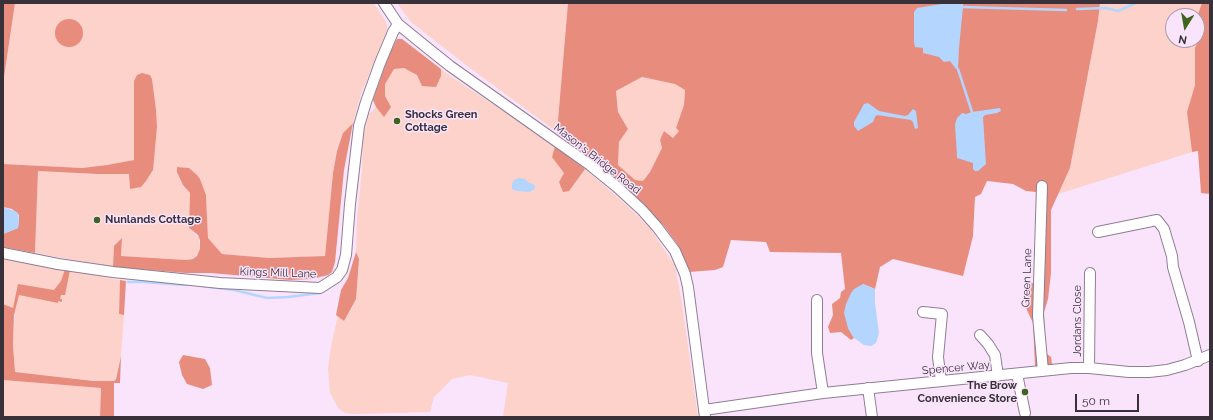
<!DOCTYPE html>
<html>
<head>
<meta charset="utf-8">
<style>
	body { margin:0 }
	#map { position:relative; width:1213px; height:420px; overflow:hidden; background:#f9e4fc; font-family:Raleway,sans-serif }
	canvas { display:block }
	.frame { position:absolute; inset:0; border:4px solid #39313a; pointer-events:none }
	.north { position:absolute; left:1165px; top:8px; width:40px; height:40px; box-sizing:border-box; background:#f9e4fc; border:1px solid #ac9cae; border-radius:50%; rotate:191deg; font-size:11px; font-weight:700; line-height:16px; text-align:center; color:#39313a }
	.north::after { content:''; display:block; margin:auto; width:14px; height:18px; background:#40641d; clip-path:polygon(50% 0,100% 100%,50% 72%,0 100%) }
	.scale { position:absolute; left:1075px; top:394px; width:64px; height:18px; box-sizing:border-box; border:2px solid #39313a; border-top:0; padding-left:5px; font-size:12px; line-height:14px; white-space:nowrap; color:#39313a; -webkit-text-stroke:3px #f9e4fc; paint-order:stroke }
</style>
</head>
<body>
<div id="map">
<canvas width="1213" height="420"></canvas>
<div class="frame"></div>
<div class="north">N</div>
<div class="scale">50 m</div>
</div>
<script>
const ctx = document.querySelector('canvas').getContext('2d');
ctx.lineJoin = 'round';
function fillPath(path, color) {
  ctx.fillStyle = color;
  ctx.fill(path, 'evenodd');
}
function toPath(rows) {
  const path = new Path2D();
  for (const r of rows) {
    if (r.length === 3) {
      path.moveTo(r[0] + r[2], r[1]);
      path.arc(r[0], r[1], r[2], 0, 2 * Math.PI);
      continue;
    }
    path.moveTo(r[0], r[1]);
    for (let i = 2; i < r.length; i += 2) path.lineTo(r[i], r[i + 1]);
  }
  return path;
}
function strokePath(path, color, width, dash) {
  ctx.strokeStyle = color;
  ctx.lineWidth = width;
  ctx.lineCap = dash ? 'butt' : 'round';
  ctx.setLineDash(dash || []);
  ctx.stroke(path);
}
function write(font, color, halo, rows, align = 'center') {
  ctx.font = font + ' Raleway,sans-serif';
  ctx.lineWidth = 3;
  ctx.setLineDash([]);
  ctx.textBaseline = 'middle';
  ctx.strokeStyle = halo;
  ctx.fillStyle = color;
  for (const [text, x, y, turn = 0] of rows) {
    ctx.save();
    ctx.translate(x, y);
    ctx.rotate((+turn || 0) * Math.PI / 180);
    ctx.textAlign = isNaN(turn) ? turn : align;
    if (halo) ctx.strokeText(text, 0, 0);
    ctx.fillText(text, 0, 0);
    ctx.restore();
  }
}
const green = toPath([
	[15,3,374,3,387,24,387,30,361,94,353,123,343,133,337,151,333,173,325,256,269,258,222,254,208,238,206,195,200,179,197,175,189,168,177,167,183,185,190,193,189,228,199,238,200,249,198,254,195,258,186,260,121,256,122,238,114,247,113,267,35,253,38,171,97,174,129,174,130,188,138,188,146,181,152,172,157,127,134,81,134,160,107,165,82,168,3,164,3,84],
	[397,3,568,3,557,132,470,68,411,22],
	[1100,3,1202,3,1198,14,1200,35,1195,48,1195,85,1187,112,1192,152,1058,194,1070,168,1098,21],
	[1173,16,1197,16,1197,40,1173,40],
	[397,39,402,39,450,76,514,118,585,169,621,200,650,228,675,266,682,303,698,417,503,417,508,383,470,375,452,379,434,397,430,412,353,414,345,413,339,409,330,393,328,369,331,346,338,316,344,321,359,259,356,252,357,219,362,169,363,138,369,114,376,107,373,100,389,55],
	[642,77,675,84,685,90,684,105,676,128,679,131,673,138,664,131,660,140,662,148,650,172,643,181,635,181,618,165,619,142,628,129,618,112,616,91],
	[3,258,51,267,59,270,61,268,102,275,102,277,120,280,119,314,124,315,121,356,115,380,106,382,15,372,13,345,15,312,13,309,3,304],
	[3,380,101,388,100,417,3,417]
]);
const forest = toPath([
	[3,3,15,3,3,84],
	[568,3,1100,3,1098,21,1070,168,1051,210,1051,273,1048,299,1044,312,1045,337,1047,354,1051,357,1052,364,1035,366,1033,323,1026,308,1026,290,1030,283,1042,284,1045,193,1026,191,1013,184,987,181,981,194,975,197,973,236,963,276,893,259,880,267,875,289,863,284,848,328,854,338,851,340,841,332,830,333,828,327,833,315,832,304,840,298,841,292,845,289,841,253,770,252,766,242,731,240,723,267,715,270,689,272,678,245,664,226,632,194,610,174,557,132],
	[642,77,675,84,685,90,684,105,676,128,679,131,673,138,664,131,660,140,662,148,650,172,643,181,635,180,618,165,619,142,628,129,618,112,616,91],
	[1202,3,1210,3,1210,194,1201,193,1198,151,1192,152,1187,112,1195,85,1195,48,1200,35,1198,14],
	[69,33,14],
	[397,39,402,39,441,69,441,76,436,87,422,86,417,75,404,68,394,69,385,84,385,96,391,107,384,117,376,107,373,100,389,55],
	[142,73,150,75,152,79,156,110,157,127,153,170,146,181,141,187,130,189,129,174,97,174,38,171,35,253,3,247,3,234,18,228,19,220,19,215,12,209,3,207,3,164,82,168,107,165,134,160,134,81,137,75],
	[353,123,344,170,335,262,332,272,328,275,312,279,290,280,211,273,186,273,113,267,114,246,122,238,121,256,186,260,193,259,197,256,200,249,200,240,198,235,189,228,190,193,183,185,177,172,177,167,189,168,197,175,200,179,206,195,208,238,222,254,269,258,325,256,333,173,337,151,343,133],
	[555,147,585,169,569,191,563,192,559,182,564,173,552,157],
	[356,252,359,259,356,299,344,321,336,315,341,290,348,278],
	[65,269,70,270,65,295,61,295,60,299,62,299,62,302,58,301,58,303,19,295,14,315,13,345,15,372,94,381,114,381,116,379,121,356,120,383,114,383,114,417,100,417,101,388,3,380,3,304,13,308,18,284,54,290,61,281],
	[120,280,126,281,124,315,119,314],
	[183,355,205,359,210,368,212,385,203,389,187,384,182,375,179,362]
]);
const water = toPath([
	[948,3,963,3,963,7,959,48,958,69,956,69,950,61,944,62,939,57,923,53,923,48,915,47,914,42,914,12,917,8],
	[868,103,879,111,905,116,908,115,913,109,916,111,918,128,915,129,913,122,911,120,877,115,875,117,873,122,858,131,854,126,854,122,864,104],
	[1000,108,1001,111,997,113,985,115,983,117,986,164,978,171,975,171,973,169,973,163,957,158,957,156,955,124,957,118,962,113,966,114,972,112],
	[519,178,525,179,529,183,533,184,535,186,535,189,529,192,517,191,512,189,512,184,514,180],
	[3,207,15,211,18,213,19,220,18,228,3,234],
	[863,284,875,289,875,303,879,333,876,343,871,346,864,345,854,338,848,328,844,313,846,304,851,293,854,289]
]);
const stream = toPath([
	[963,7,1066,10],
	[1077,9,1106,8,1118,11,1136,3],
	[958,69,972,112],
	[128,282,144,282,187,285],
	[202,286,234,290,267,298,288,297,320,293]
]);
const minor = toPath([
	[384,3,398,24,425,46,450,66,590,165,617,187,642,210,657,227,675,251,685,274,688,287,705,417],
	[1042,186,1038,316,1043,371],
	[1098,232,1157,220,1164,229,1172,256,1173,267,1189,322,1198,361],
	[3,253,58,264,113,272,220,283,320,288,337,277,342,270,346,255,350,204,359,126,366,102,380,63,393,32,398,24],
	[817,300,817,353,823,393],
	[923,312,942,314,938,357,941,381],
	[980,335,988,344,995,355,998,376],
	[1089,368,1090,273],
	[1017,374,1025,413],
	[868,388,872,417],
	[704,410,823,393,1071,368,1089,368,1129,372,1149,372,1167,370,1185,365,1210,355]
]);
const markers = [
	[397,121,4,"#40641d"],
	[97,220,4,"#40641d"],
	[1025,392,4,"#40641d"]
];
const poiNames = [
	["Shocks Green",405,115],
	["Cottage",405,128],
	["Nunlands Cottage",105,220],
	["The Brow",1017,386,"right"],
	["Convenience Store",1017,399,"right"]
];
const streetNames = [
	["Mason's Bridge Road",597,159,38],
	["Kings Mill Lane",278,273,2],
	["Green Lane",1027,278,-88],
	["Jordans Close",1078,321,-90],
	["Spencer Way",956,368,-5]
];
fillPath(green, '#fdd2ca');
fillPath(forest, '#e88d7e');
fillPath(water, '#b3d5fe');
strokePath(stream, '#b3d5fe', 2.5);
strokePath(minor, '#907d93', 12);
strokePath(minor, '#fff', 10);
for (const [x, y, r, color] of markers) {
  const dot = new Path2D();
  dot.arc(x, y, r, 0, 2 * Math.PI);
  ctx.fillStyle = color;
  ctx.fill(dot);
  strokePath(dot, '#f9e4fc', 1.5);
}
write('bold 11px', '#39313a', '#f9e4fc', poiNames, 'left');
write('11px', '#39313a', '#f9e4fc', streetNames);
</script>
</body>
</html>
